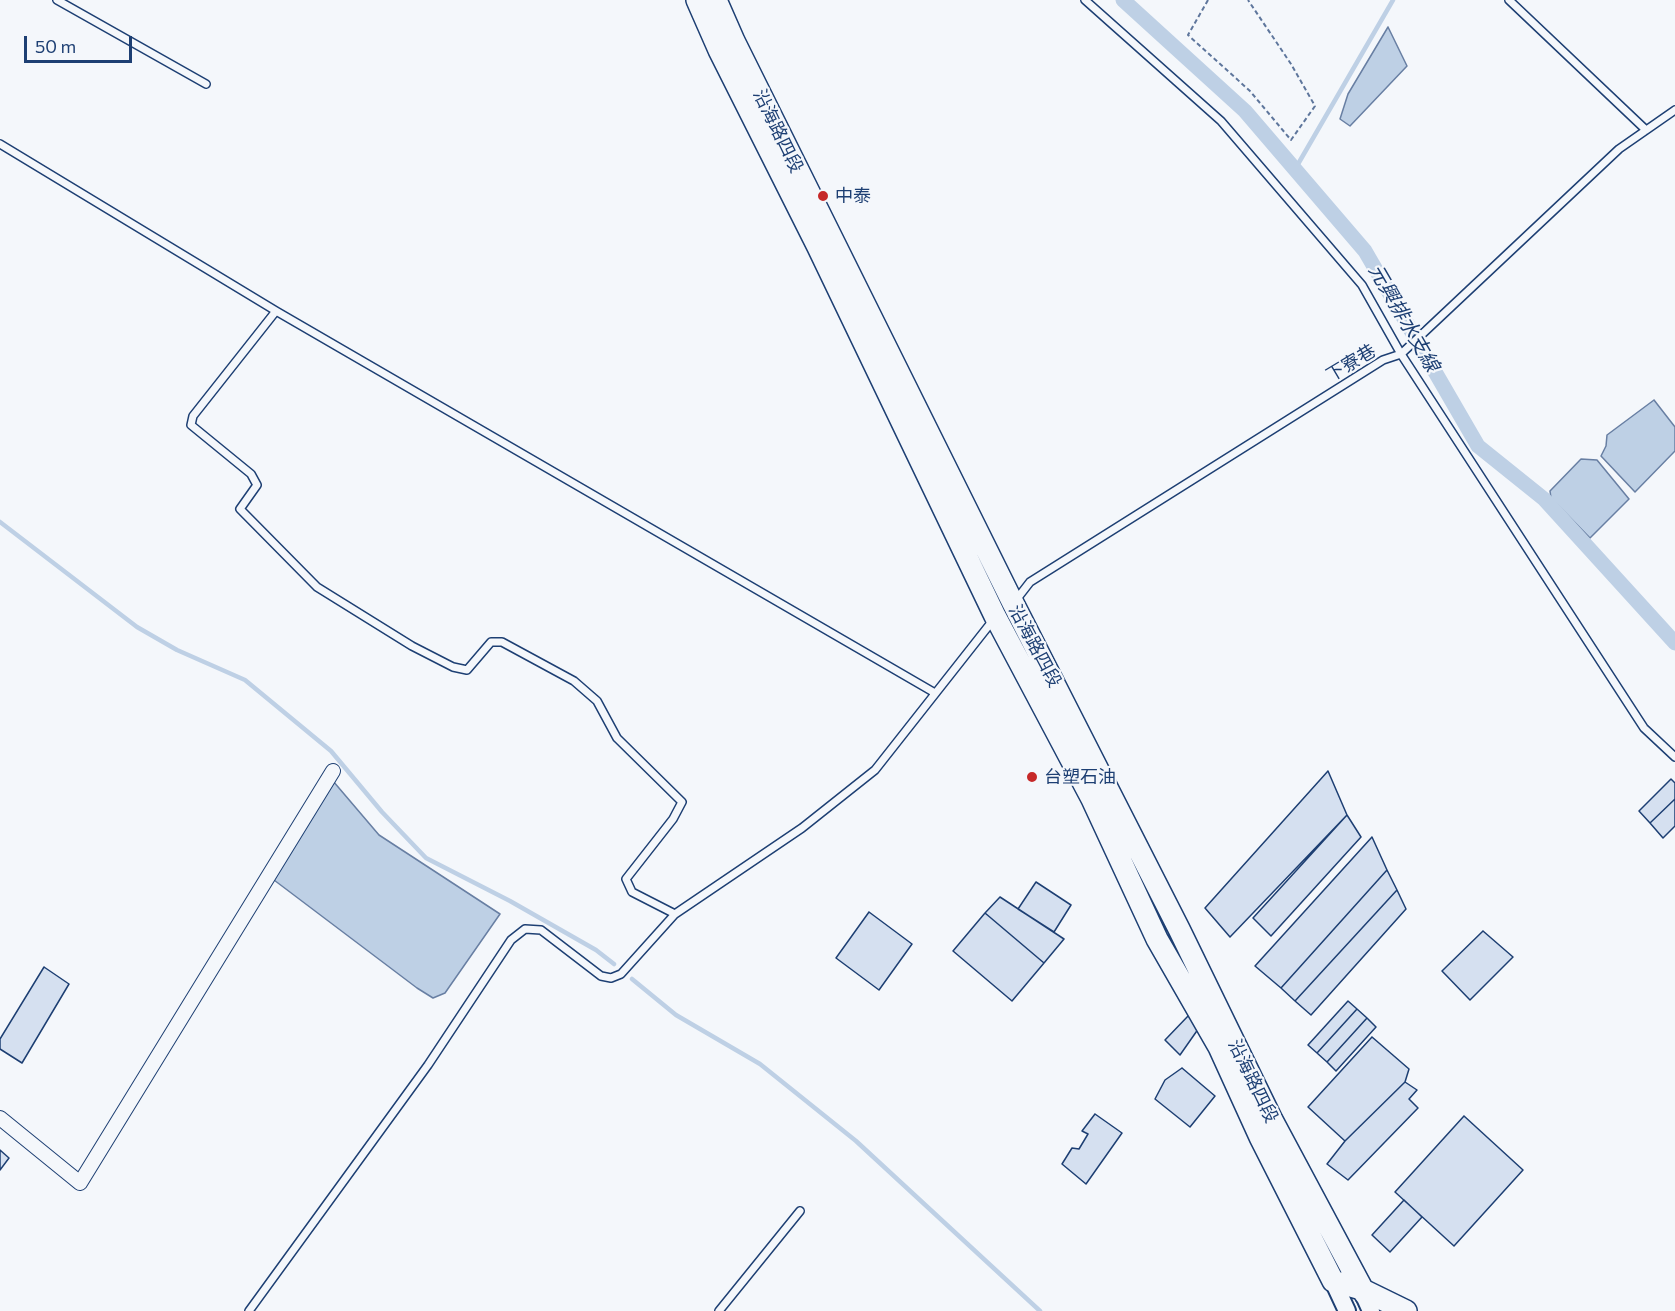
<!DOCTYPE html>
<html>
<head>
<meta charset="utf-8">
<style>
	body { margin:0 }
	#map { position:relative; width:1675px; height:1311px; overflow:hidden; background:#f4f7fb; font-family:Commissioner,sans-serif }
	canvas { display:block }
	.scale { position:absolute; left:24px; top:36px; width:108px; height:27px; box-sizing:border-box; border:3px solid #1d3f73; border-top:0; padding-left:8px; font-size:18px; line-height:21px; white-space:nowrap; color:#1d3f73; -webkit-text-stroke:4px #f4f7fb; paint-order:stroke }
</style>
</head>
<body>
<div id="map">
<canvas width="1675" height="1311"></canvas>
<div class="scale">50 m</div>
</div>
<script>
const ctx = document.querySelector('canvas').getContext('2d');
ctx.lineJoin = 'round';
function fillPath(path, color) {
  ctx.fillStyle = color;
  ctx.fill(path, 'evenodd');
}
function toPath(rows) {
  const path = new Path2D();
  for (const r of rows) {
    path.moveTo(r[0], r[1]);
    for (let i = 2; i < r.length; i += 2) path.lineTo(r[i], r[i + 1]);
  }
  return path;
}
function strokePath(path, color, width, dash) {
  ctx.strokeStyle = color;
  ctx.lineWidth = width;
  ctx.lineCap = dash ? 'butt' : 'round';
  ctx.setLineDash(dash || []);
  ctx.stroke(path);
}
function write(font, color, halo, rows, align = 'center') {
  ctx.font = font + ' Commissioner,"Noto Sans TC",sans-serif';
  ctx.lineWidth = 4.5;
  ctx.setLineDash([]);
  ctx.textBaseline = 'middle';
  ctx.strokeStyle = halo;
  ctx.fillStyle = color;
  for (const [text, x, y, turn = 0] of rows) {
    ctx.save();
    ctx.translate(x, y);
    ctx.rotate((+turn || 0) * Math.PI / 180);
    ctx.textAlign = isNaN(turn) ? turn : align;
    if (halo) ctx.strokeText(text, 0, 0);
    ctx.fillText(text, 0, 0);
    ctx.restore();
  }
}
const water = toPath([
	[1388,27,1407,66,1350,126,1340,119,1348,94,1388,27],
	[1654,400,1675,427,1675,451,1635,492,1601,456,1606,446,1607,435,1654,400],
	[1581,459,1597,460,1629,499,1590,538,1551,498,1550,491,1581,459],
	[333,781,379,835,500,914,445,993,433,998,417,988,270,877,333,781]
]);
const stream = toPath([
	[1294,171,1393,0],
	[0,522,137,627,177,650,245,680,331,751,382,812,426,858,510,901,596,950,614,964],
	[632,979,676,1015,760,1064,856,1141,1040,1311]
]);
const canal = toPath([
	[1123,0,1245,111,1365,251,1478,446,1544,499,1675,643]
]);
const building = toPath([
	[1328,771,1347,815,1230,937,1205,908,1328,771],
	[1671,779,1675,783,1675,799,1650,823,1639,811,1671,779],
	[1675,799,1675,826,1663,838,1650,823,1675,799],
	[1347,815,1361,837,1271,936,1253,918,1347,815],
	[1372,837,1387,870,1281,988,1255,966,1372,837],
	[1387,870,1397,890,1295,1001,1281,988,1387,870],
	[1036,882,1071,905,1054,932,1018,909,1036,882],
	[1397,890,1406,909,1311,1015,1295,1001,1397,890],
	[1000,897,1064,939,1044,963,985,913,1000,897],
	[869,912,912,944,879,990,836,958,869,912],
	[985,913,1044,963,1012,1001,953,951,985,913],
	[1483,931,1513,957,1470,1000,1442,971,1483,931],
	[44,967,69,984,22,1063,0,1049,0,1039,44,967],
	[1348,1001,1357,1009,1317,1053,1308,1045,1348,1001],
	[1357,1009,1367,1018,1327,1062,1317,1053,1357,1009],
	[1189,1015,1201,1025,1180,1055,1165,1040,1189,1015],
	[1367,1018,1376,1027,1336,1071,1327,1062,1367,1018],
	[1372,1037,1409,1069,1405,1082,1345,1141,1308,1107,1372,1037],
	[1182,1068,1215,1096,1190,1127,1155,1099,1165,1080,1182,1068],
	[1405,1082,1417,1090,1409,1099,1418,1108,1348,1180,1327,1164,1345,1141,1405,1082],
	[1095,1114,1122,1133,1086,1184,1062,1164,1072,1148,1079,1149,1088,1134,1082,1131,1095,1114],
	[1464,1116,1523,1170,1454,1246,1395,1192,1464,1116],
	[0,1150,9,1158,0,1170,0,1150],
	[1404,1200,1422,1217,1390,1252,1372,1235,1404,1200]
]);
const path = toPath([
	[1208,0,1188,35,1250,91,1291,140,1315,106,1291,64,1248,0]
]);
const service = toPath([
	[57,0,206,84],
	[1085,0,1221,121,1362,285,1401,354,1644,728,1675,757],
	[1509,0,1646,130],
	[0,144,276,311,935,693],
	[276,311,193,416,191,425,251,474,257,485,240,509,317,587,412,646,453,667,467,670,491,642,502,642,574,681,597,701,617,738,682,802,673,819,626,879,632,892,675,914],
	[1016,600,1030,582,1383,360,1401,354,1619,149,1675,110],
	[249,1311,428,1065,511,940,525,929,541,930,601,976,611,978,621,974,675,914,802,828,875,770,994,619],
	[719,1311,800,1211]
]);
const minor = toPath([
	[0,1118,80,1183,333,771]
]);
const tertiary = toPath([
	[1333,1281,1347,1311],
	[1361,1289,1371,1311]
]);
const primary = toPath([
	[697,0,719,50,818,247,995,616,1092,799,1157,939,1219,1047,1260,1137,1333,1281,1361,1289,1406,1311],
	[716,0,734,41,1013,603,1179,929,1272,1120,1365,1294]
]);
const markers = [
	[823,196,6,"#c62828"],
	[1032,777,6,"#c62828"]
];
const streetNames = [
	["沿海路四段",778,131,64],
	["下寮巷",1351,363,-31],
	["沿海路四段",1035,646,62],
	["沿海路四段",1253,1081,64]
];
const poiNames = [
	["中泰",835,196],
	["台塑石油",1044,777]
];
const waterNames = [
	["元興排水支線",1404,318,60]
];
fillPath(water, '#bed0e5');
strokePath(water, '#687fa3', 1.5);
strokePath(stream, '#bed0e5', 4.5);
strokePath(canal, '#bed0e5', 15);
fillPath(building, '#d5e0f0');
strokePath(building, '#1d3f73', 1.5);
strokePath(service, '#1d3f73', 10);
strokePath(minor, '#1d3f73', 16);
strokePath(tertiary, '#1d3f73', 20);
strokePath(primary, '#1d3f73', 24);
strokePath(path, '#5e769c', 2, [4.5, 3]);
strokePath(service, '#f4f7fb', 7);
strokePath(minor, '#f4f7fb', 14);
strokePath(tertiary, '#f4f7fb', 16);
strokePath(primary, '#f4f7fb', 21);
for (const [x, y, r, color] of markers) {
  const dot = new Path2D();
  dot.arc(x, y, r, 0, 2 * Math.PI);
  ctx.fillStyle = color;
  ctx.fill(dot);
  strokePath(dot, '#f4f7fb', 2);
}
write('18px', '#1d3f73', '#f4f7fb', streetNames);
write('18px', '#1d3f73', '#f4f7fb', poiNames, 'left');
write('italic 20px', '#1d3f73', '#f4f7fb', waterNames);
</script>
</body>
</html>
